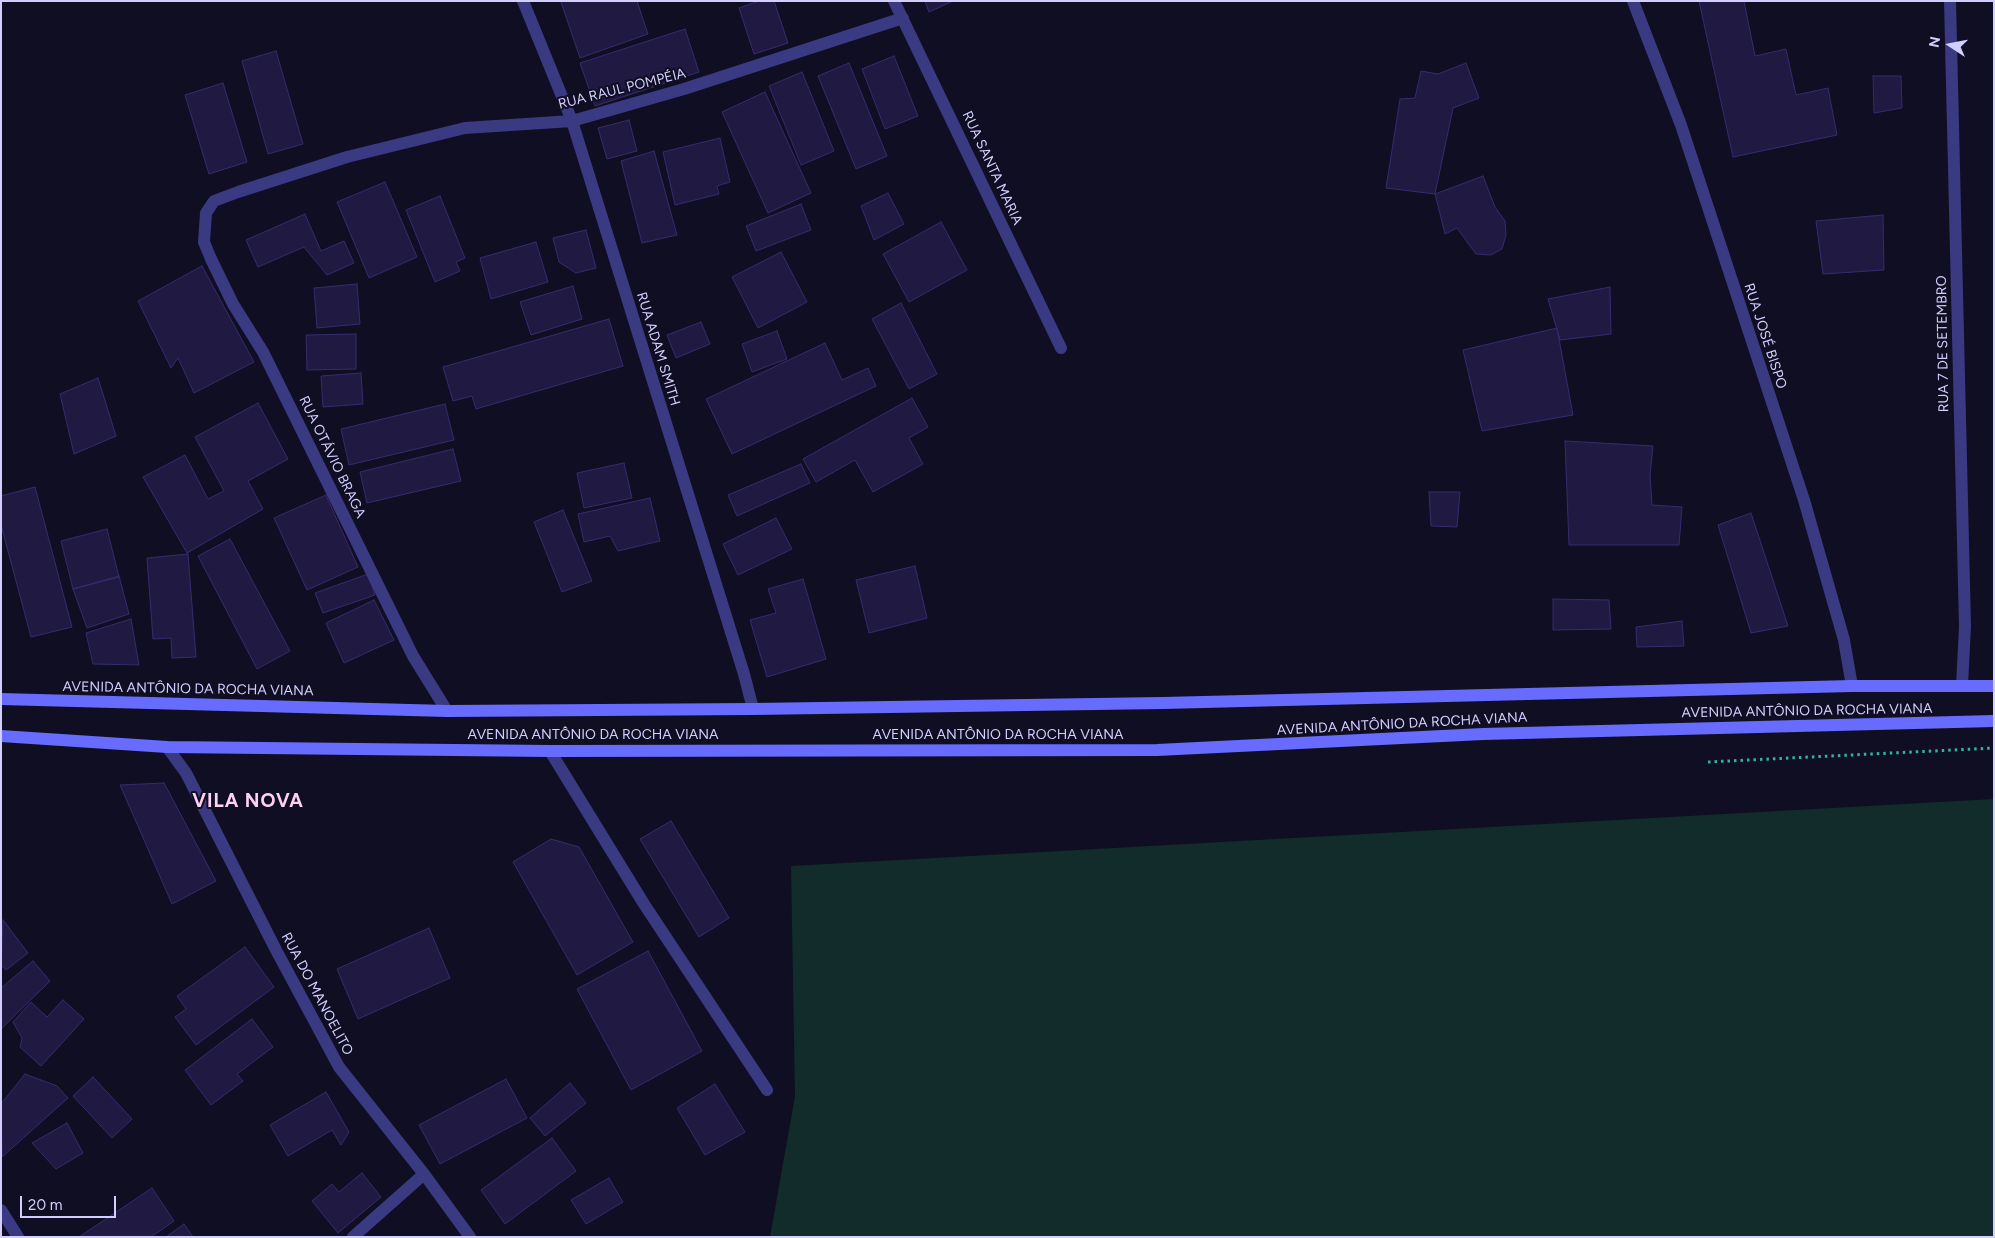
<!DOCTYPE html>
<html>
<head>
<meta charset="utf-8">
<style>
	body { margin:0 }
	#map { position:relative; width:1995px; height:1238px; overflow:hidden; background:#100e22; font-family:Figtree,sans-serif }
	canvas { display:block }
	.frame { position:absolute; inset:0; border:2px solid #d2cfff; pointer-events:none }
	.north { position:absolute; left:1925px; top:20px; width:50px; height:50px; -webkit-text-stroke:4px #100e22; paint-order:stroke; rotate:281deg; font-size:14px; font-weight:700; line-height:20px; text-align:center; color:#d2cfff }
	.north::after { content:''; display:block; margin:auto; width:18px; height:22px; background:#d2cfff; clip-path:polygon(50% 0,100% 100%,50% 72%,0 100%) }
	.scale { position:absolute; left:20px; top:1196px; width:96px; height:22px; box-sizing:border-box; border:2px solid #d2cfff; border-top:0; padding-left:6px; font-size:15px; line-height:18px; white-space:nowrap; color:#d2cfff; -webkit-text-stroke:4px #100e22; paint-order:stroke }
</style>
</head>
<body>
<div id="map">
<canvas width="1995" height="1238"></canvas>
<div class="frame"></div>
<div class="north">N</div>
<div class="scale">20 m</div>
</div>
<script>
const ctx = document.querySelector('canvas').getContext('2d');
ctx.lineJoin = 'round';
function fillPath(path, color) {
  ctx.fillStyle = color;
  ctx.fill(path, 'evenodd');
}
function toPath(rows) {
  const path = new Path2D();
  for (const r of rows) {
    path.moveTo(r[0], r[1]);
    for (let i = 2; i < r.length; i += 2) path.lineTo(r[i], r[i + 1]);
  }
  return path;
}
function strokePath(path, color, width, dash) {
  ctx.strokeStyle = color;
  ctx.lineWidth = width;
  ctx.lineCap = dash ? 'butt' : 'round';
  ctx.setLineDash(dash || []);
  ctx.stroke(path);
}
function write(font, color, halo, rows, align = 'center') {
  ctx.font = font + ' Figtree,sans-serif';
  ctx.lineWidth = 4;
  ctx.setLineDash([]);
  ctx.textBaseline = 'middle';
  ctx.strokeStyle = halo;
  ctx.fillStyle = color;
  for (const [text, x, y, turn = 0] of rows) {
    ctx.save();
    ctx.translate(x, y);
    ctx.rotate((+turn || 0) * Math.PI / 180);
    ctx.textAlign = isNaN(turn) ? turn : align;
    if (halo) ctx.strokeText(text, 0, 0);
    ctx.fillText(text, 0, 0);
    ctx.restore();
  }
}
const green = toPath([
	[1994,799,1994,1237,770,1237,795,1096,791,866]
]);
const building = toPath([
	[564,1,637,1,648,34,580,58,561,2,564,1],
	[759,1,774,1,788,43,754,54,739,8,759,1],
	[925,1,953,1,929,12,925,1],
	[1699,1,1744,1,1755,56,1786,49,1796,95,1828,88,1837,135,1733,157,1699,1],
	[685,29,699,72,595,106,580,63,685,29],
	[276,51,303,144,268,154,242,61,276,51],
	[894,56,918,116,885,129,862,69,894,56],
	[849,63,887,156,856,169,818,76,849,63],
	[1466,63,1479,98,1453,108,1435,194,1386,188,1400,99,1415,98,1421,71,1438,74,1466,63],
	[802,72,834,151,801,165,769,86,802,72],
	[1873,76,1901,76,1902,108,1874,113,1873,76],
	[223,83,247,162,209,174,185,95,223,83],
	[765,92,811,193,768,213,722,112,765,92],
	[629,120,637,151,607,159,598,128,629,120],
	[720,138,730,182,717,186,719,194,675,205,663,152,720,138],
	[654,151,677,235,642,243,621,161,654,151],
	[1483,176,1495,207,1505,221,1506,235,1502,249,1491,255,1476,254,1457,228,1445,234,1435,194,1483,176],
	[385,182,417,257,369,278,337,202,385,182],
	[888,193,904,224,874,240,861,206,888,193],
	[440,196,465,258,456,262,460,271,435,282,406,210,440,196],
	[801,204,811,230,756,251,746,226,801,204],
	[305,214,321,251,344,241,354,263,327,275,304,247,258,267,246,240,305,214],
	[1883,215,1884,270,1823,274,1816,221,1883,215],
	[941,222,967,270,909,302,883,254,941,222],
	[586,230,596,268,576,273,559,262,553,238,586,230],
	[536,242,548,282,491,299,480,258,536,242],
	[781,252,807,302,758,328,732,277,781,252],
	[202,266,254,362,194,393,178,358,171,368,138,301,202,266],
	[357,284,360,324,317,328,314,288,357,284],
	[573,286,582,319,531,335,520,302,573,286],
	[1610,287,1611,334,1560,340,1548,299,1610,287],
	[901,303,937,374,909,389,872,319,901,303],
	[609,319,623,366,476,409,472,396,453,401,443,367,609,319],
	[701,322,710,344,676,358,667,335,701,322],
	[1557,328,1573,415,1482,431,1463,350,1557,328],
	[777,331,787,359,752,372,742,344,777,331],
	[356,334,356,369,307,370,306,335,356,334],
	[825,343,842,380,868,368,876,386,732,454,706,399,825,343],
	[361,373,363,404,323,407,321,376,361,373],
	[98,378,116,436,74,454,60,394,98,378],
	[912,398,928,427,909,438,923,464,873,492,855,460,816,482,803,459,912,398],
	[258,403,288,459,248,481,263,509,187,553,143,477,185,455,208,499,224,491,195,437,258,403],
	[445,404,454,440,349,465,341,429,445,404],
	[1565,441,1653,446,1650,475,1652,505,1682,507,1679,545,1569,545,1565,441],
	[453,449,461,481,367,503,360,472,453,449],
	[624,463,632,498,584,508,577,473,624,463],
	[801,464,810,483,737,516,728,495,801,464],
	[35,487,72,627,31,637,1,525,1,496,35,487],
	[1429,492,1460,492,1457,527,1431,526,1429,492],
	[326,495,358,567,307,590,274,518,326,495],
	[650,498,660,541,618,551,610,536,584,542,578,514,650,498],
	[563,510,592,581,562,592,534,522,563,510],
	[1751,513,1788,626,1751,633,1718,525,1751,513],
	[776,518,792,549,738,575,723,544,776,518],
	[107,529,119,577,73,589,61,541,107,529],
	[230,539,290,651,257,669,198,556,230,539],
	[188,554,196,657,172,658,171,638,153,639,147,558,188,554],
	[915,566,927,618,869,633,856,580,915,566],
	[368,574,375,595,323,613,315,593,368,574],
	[119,576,129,614,87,628,73,589,119,576],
	[803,579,826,659,767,677,750,620,776,613,768,589,803,579],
	[1553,599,1609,600,1611,629,1553,630,1553,599],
	[374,600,394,640,344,663,326,623,374,600],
	[131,619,139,665,93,664,86,633,131,619],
	[1682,621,1684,646,1637,647,1636,627,1682,621],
	[164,783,216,881,172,904,120,785,164,783],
	[671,821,729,918,699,937,640,839,671,821],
	[551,839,579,847,633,942,577,975,513,862,551,839],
	[3,920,28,953,6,970,1,965,3,920],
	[429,928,450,978,358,1019,337,969,429,928],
	[245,947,274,987,196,1045,175,1017,186,1009,177,996,245,947],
	[648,951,702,1051,631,1090,577,989,648,951],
	[33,961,50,981,1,1029,1,988,33,961],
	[63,1000,84,1019,41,1066,20,1047,22,1038,13,1022,31,1002,47,1017,63,1000],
	[252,1019,273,1047,237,1074,243,1081,211,1105,185,1070,252,1019],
	[25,1074,57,1086,68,1098,2,1157,1,1104,25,1074],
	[93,1077,132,1119,112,1138,73,1096,93,1077],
	[506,1079,527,1118,440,1164,419,1125,506,1079],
	[570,1083,586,1103,545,1136,530,1118,570,1083],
	[715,1084,745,1132,705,1155,677,1108,715,1084],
	[326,1092,349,1132,341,1145,332,1130,288,1156,270,1125,326,1092],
	[67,1123,83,1153,56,1169,32,1143,67,1123],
	[552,1138,576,1171,505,1224,481,1190,552,1138],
	[362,1173,381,1197,338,1233,312,1201,332,1184,339,1192,362,1173],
	[609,1178,623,1202,586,1224,571,1200,609,1178],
	[152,1188,174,1221,151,1237,79,1237,152,1188],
	[184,1224,193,1237,166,1237,184,1224]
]);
const path = toPath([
	[1708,762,1994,748]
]);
const street = toPath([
	[523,1,572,121,744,674,753,709],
	[894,1,1061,348],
	[1633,1,1681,125,1804,500,1844,640,1852,686],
	[1950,1,1965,626,1962,686],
	[447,711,413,656,263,352,233,304,211,259,204,242,206,213,214,201,238,192,347,157,465,128,572,121,684,89,903,18],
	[167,747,186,773,276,950,339,1067,424,1174,470,1237],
	[550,751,644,904,767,1090],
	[1,1210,18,1237],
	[353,1237,424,1174]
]);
const secondary = toPath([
	[1,699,447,711,753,709,1163,703,1852,686,1994,686],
	[1,736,167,747,550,751,1157,750,1483,734,1994,721]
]);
const streetNames = [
	["RUA RAUL POMPÉIA",622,89,-14],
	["RUA SANTA MARIA",992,168,65],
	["RUA JOSÉ BISPO",1765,336,72],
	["RUA 7 DE SETEMBRO",1943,344,-91],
	["RUA ADAM SMITH",658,349,73],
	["RUA OTÁVIO BRAGA",332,457,64],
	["AVENIDA ANTÔNIO DA ROCHA VIANA",188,689,1],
	["AVENIDA ANTÔNIO DA ROCHA VIANA",1807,711,-1],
	["AVENIDA ANTÔNIO DA ROCHA VIANA",1402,724,-3],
	["AVENIDA ANTÔNIO DA ROCHA VIANA",593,735],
	["AVENIDA ANTÔNIO DA ROCHA VIANA",998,735],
	["RUA DO MANOELITO",317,994,62]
];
const districtNames = [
	["VILA NOVA",248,801]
];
fillPath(green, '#112c2a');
fillPath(building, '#201a43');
strokePath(building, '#352c6f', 1);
strokePath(path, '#2fb3a3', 3, [2.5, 4]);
strokePath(street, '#393a81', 12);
strokePath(secondary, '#676cfe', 12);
write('14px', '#d2cfff', '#100e22', streetNames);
ctx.letterSpacing = '1px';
write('bold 19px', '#ffd1f1', '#100e22', districtNames);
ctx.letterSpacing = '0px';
</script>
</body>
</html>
